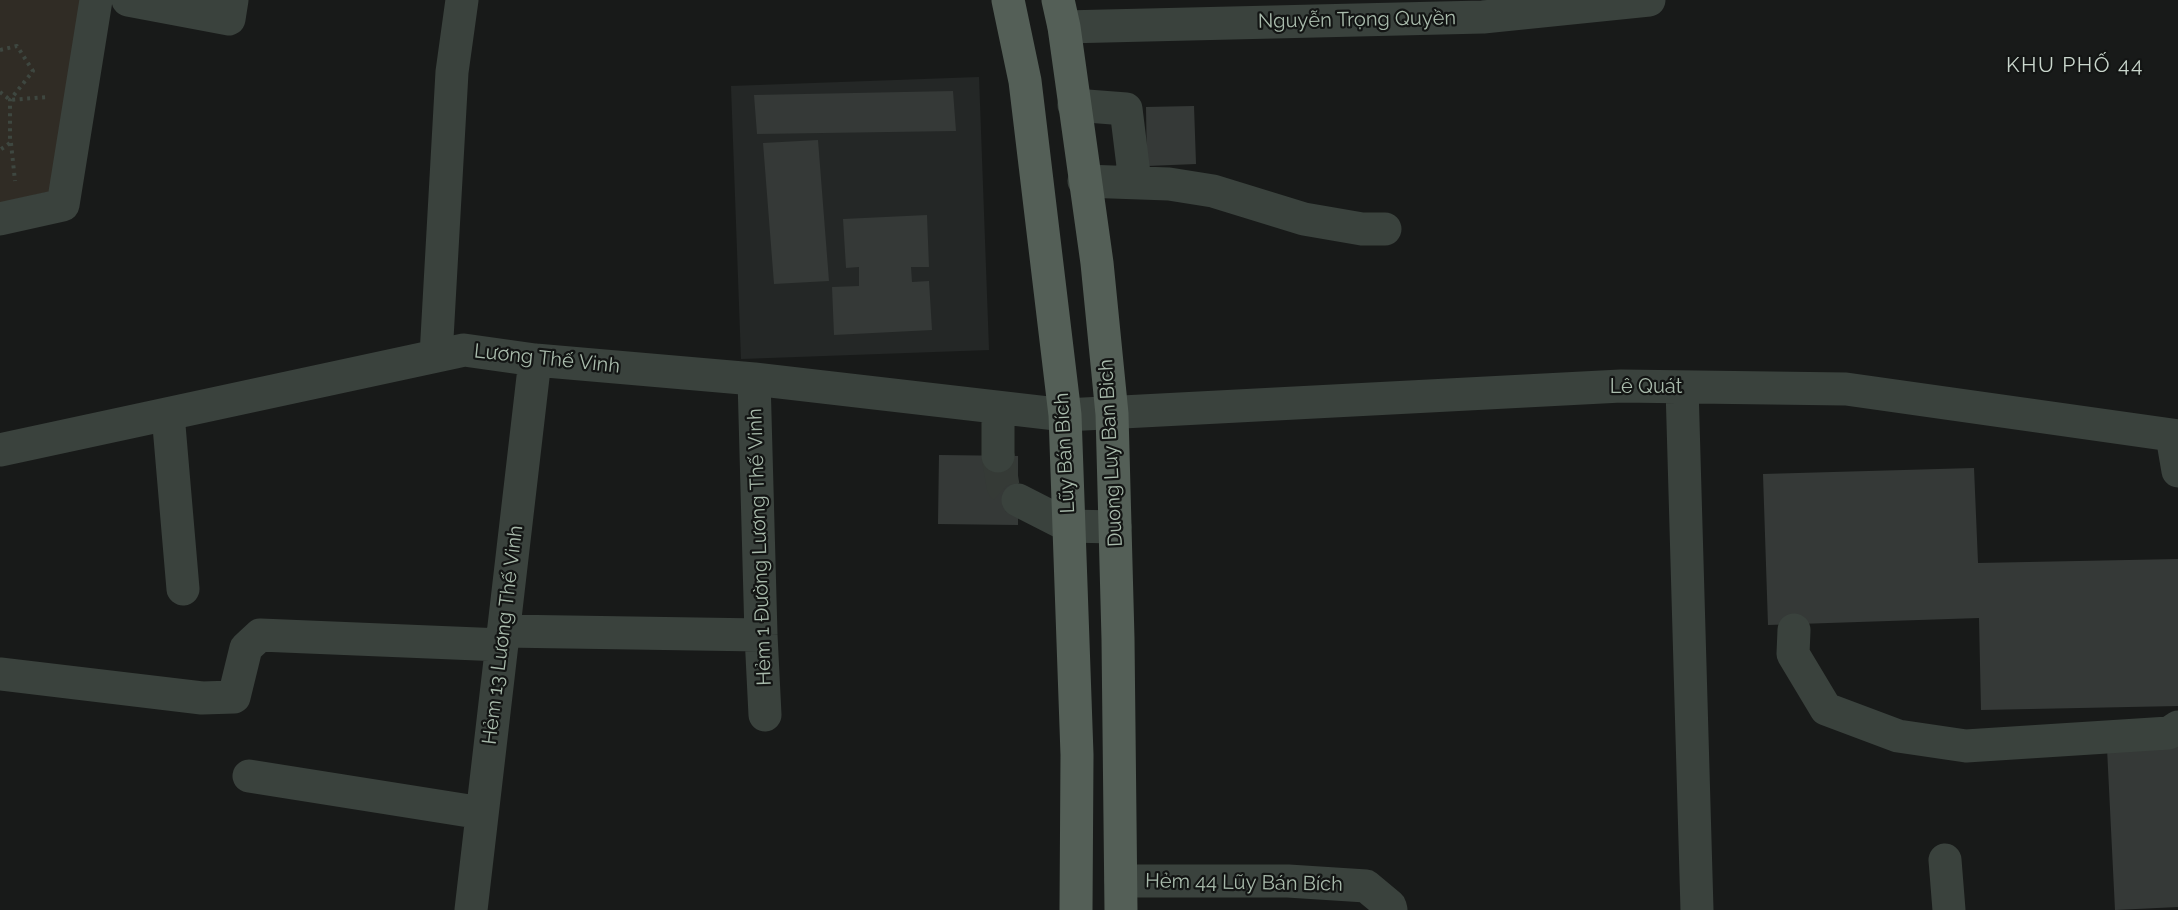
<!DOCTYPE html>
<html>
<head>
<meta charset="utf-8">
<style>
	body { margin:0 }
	canvas { display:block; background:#181a19 }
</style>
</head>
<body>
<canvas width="2178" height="910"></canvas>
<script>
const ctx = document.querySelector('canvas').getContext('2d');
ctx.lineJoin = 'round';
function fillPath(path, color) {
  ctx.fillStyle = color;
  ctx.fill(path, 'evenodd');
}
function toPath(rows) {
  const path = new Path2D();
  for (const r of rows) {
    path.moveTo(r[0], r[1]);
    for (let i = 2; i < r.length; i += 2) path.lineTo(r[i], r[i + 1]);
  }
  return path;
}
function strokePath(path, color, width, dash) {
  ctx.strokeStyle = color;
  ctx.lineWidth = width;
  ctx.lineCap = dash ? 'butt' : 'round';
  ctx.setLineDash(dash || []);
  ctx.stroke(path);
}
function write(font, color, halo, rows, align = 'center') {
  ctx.font = font + ' Raleway,sans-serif';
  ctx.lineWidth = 4.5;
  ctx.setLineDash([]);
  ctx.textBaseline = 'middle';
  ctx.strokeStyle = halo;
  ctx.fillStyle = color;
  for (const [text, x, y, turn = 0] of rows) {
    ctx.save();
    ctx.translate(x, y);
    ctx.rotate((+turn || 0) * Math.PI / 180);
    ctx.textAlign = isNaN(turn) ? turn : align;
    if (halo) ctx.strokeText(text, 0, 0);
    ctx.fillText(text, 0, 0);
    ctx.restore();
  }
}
const built = toPath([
	[979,77,989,350,741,359,731,86]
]);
const green = toPath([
	[0,0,85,0,56,190,0,203]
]);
const building = toPath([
	[953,91,956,131,757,134,754,95],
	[1194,106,1196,164,1147,166,1146,107],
	[818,140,829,281,774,284,763,143],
	[927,215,929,267,911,267,912,282,929,281,932,330,834,335,832,287,859,286,859,267,846,268,843,219],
	[939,455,1018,456,1018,525,938,524],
	[1974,468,1978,563,2178,559,2178,706,1981,710,1979,618,1768,625,1763,474],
	[2178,744,2178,907,2115,910,2107,748]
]);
const minorTunnel = toPath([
	[998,456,1003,486,1018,500]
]);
const path = toPath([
	[0,50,17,46,33,71,10,100,10,143,0,150],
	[0,92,10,100,47,97],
	[11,143,15,181]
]);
const minor = toPath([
	[128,0,229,19,232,0],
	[1064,27,1483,17,1649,0],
	[1074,105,1126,109,1135,182],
	[1084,181,1169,184,1213,191,1304,219,1362,229,1385,229],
	[0,219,63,205,96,0],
	[436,356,452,72,462,0],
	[754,379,761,635,765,715],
	[1682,387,1697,910],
	[998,408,998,456],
	[168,414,183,589],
	[2172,436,2178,471],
	[0,450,464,350,535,360,754,379,1065,415,1621,386,1846,389,2178,436],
	[1018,500,1069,526,1115,527],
	[1794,630,1793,654,1826,709,1898,736,1966,746,2169,733,2178,727],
	[504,631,761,635],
	[0,674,202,698,234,697,246,648,260,635,502,645],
	[249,776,482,813],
	[1945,860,1949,910],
	[1121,881,1288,881,1366,886,1390,906,1391,910],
	[471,910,535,360]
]);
const major = toPath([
	[1008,0,1025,81,1065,415,1077,755,1076,910],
	[1058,0,1064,27,1097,263,1112,414,1118,639,1121,910]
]);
const streetNames = [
	["Nguyễn Trọng Quyền",1357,20,-1],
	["Lương Thế Vinh",547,359,6],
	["Lê Quát",1646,387],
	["Lũy Bán Bích",1065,453,-93],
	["Duong Luy Ban Bich",1111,453,-93],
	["Hẻm 1 Đường Lương Thế Vinh",760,547,-92],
	["Hẻm 13 Lương Thế Vinh",503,635,-83],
	["Hẻm 44 Lũy Bán Bích",1244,883,1]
];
const neighbourhoodNames = [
	["KHU PHỐ 44",2075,66]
];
fillPath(built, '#242726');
fillPath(green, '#302c25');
fillPath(building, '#353937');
strokePath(minorTunnel, '#353a36', 33, [33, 16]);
strokePath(path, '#3e4740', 4, [3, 4.5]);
strokePath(minor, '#3a423d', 33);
strokePath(major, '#545f57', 33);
write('20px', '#a9bbac', '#131514', streetNames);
ctx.letterSpacing = '1.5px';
write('21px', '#cad7cd', '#131514', neighbourhoodNames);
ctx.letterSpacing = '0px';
</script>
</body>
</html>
